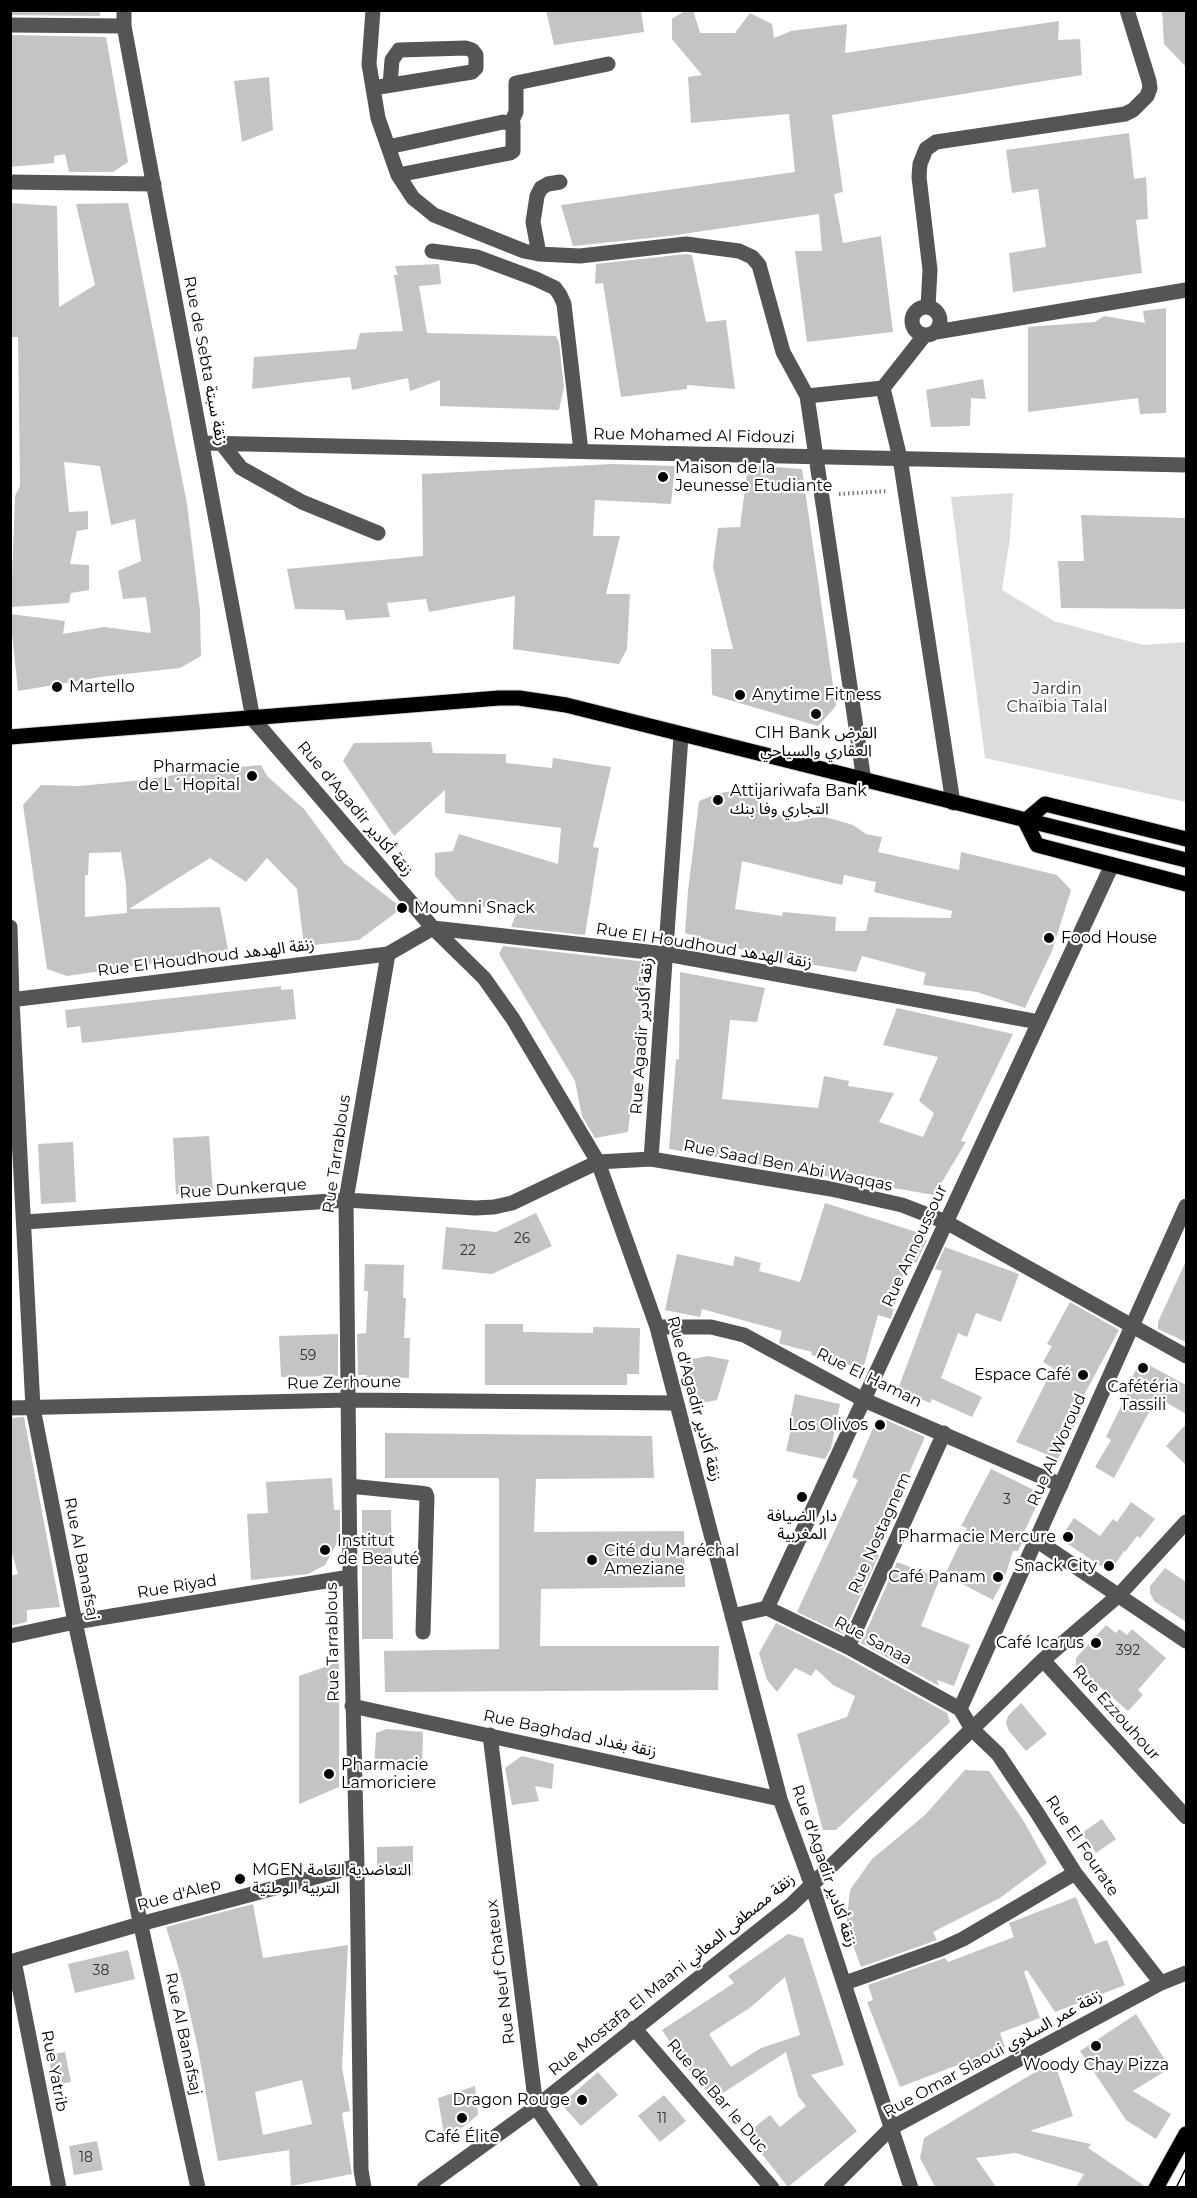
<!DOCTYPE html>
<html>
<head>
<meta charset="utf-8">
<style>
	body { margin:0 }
	#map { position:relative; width:1197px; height:2198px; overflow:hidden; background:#fff; font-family:Montserrat,sans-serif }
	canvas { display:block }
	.frame { position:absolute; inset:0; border:12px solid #000; pointer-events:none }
</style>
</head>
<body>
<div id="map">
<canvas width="1197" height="2198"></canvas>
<div class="frame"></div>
</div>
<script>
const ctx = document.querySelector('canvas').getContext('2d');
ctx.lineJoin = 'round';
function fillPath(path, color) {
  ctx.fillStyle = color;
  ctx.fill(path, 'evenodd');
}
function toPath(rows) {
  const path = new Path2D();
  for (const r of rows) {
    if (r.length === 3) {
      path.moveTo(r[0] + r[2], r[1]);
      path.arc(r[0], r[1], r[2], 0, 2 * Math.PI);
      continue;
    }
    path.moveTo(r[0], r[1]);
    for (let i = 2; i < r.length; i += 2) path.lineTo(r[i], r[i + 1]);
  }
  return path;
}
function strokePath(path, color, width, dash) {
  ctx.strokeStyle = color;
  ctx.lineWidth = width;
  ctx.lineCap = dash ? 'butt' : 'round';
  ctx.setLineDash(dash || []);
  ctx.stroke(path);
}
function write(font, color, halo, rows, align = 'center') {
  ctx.font = font + ' Montserrat,"Noto Sans Arabic",sans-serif';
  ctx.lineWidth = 4.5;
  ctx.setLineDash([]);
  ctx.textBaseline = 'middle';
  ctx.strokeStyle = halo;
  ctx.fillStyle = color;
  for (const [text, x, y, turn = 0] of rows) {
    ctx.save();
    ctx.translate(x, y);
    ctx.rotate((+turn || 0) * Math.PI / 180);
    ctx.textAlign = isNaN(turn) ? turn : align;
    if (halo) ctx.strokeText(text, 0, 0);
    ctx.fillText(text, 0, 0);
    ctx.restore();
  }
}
const green = toPath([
	[1013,493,1010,538,1002,590,1054,621,1143,645,1186,642,1186,802,985,758,951,497]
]);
const building = toPath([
	[10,10,100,10,100,16,10,15],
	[546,10,641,10,644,32,554,45],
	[686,10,693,10,700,33,735,33,750,13,772,24,774,38,791,31,847,24,845,53,1059,21,1058,40,1080,39,1082,75,832,115,843,192,834,194,843,243,881,236,893,332,807,342,795,251,822,251,819,214,669,236,573,246,561,205,795,172,789,114,691,123,688,77,702,75,672,39,672,19],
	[1162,10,1186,10,1186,67,1164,44],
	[10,35,106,37,128,162,113,172,69,172,65,154,54,156,54,163,10,167],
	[269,77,273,130,242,142,234,81],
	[1129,133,1134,179,1146,177,1148,219,1136,220,1142,273,1013,292,1009,253,1046,247,1038,189,1012,193,1006,150],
	[10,203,57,206,59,307,95,285,76,204,128,203,187,504,200,610,201,656,180,668,107,676,18,691,10,614,65,621,63,634,104,627,151,633,146,597,123,599,118,571,141,561,135,519,111,525,100,466,64,462,69,512,88,511,88,529,77,531,70,564,89,565,89,590,71,593,69,603,11,607,15,496,20,486,18,337,10,337],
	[686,254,692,255,706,322,726,320,735,389,687,385,687,389,621,397,603,283,595,284,596,264],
	[439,264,441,284,419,286,427,333,556,336,559,342,564,387,559,410,440,406,440,380,410,391,408,378,352,390,350,377,252,389,254,357,356,349,360,333,403,331,394,275,398,275,395,266],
	[1166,308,1166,413,1140,414,1138,398,1028,412,1028,327,1095,322,1104,316,1145,323,1143,311],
	[983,379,986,399,971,398,970,426,931,427,926,390],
	[612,464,675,466,671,504,595,500,593,536,620,536,606,594,630,594,627,649,619,664,513,649,515,596,429,612,426,599,387,603,390,617,346,620,344,610,295,609,287,569,423,556,422,474],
	[748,465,802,469,836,706,818,726,712,695,711,649,733,649,713,567,718,528,740,527],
	[1081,515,1186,518,1186,609,1061,608,1058,561,1084,561],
	[431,742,433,753,506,754,506,763,552,768,553,758,611,767,593,847,599,848,585,935,511,927,516,914,457,901,435,876,435,853,453,851,459,834,558,864,561,828,445,813,445,790,394,836,343,761,354,743],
	[261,765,267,776,304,809,344,863,402,908,359,940,304,946,297,889,267,858,246,882,210,858,129,909,220,907,228,950,183,959,67,976,47,969,23,805,41,785,79,786,143,780,205,770],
	[121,852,126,884,127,913,85,917,85,875,88,875,89,853],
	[725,792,736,792,755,796,771,806,784,820,796,822,811,818,825,817,853,825,866,834,882,837,878,852,959,870,961,852,1057,875,1071,890,1052,951,1025,1008,977,992,923,985,926,973,862,956,856,972,768,957,685,933,688,891,699,801,714,795],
	[742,861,842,885,844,875,876,882,874,892,952,911,951,918,869,917,866,931,835,931,836,917,783,912,782,916,735,909],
	[503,946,647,962,628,1132,595,1138,582,1116,575,1081,499,954],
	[680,972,765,988,757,1022,730,1020,722,1099,818,1108,824,1076,849,1081,848,1086,894,1093,879,1122,923,1137,934,1113,919,1101,938,1057,883,1045,897,1008,1013,1034,961,1141,966,1142,934,1195,669,1149,676,1059,679,1060],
	[281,986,281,990,293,989,296,1019,82,1043,80,1026,67,1028,65,1010],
	[209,1136,213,1192,176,1194,173,1138],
	[73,1142,76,1202,41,1204,38,1144],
	[825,1203,926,1235,925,1240,927,1240,916,1263,907,1260,891,1319,878,1315,863,1369,811,1355,812,1352,781,1344,779,1343,782,1331,702,1309,700,1317,665,1310,677,1254,733,1266,735,1256,761,1263,759,1271,800,1282],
	[536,1213,552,1246,492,1274,442,1269,446,1227,496,1232],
	[945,1247,1019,1274,1001,1322,976,1313,967,1337,958,1333,941,1378,982,1397,972,1417,932,1399,930,1403,898,1389,942,1271,935,1269],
	[1186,1261,1186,1342,1158,1329,1158,1322],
	[365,1264,404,1265,403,1298,406,1298,404,1338,410,1338,409,1378,367,1377,367,1375,358,1375,357,1334,366,1333,368,1291,364,1291],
	[1070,1302,1119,1330,1077,1408,1082,1410,1058,1459,1016,1442,1053,1368,1043,1362,1052,1346,1047,1344],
	[485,1324,523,1324,523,1332,593,1333,593,1327,640,1328,639,1374,627,1374,627,1385,485,1385],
	[338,1334,338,1376,281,1377,279,1336],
	[708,1356,729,1360,717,1400,696,1404,687,1360],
	[1147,1364,1186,1385,1186,1414,1157,1397,1114,1478,1095,1467,1111,1440,1106,1437,1128,1392,1125,1391,1137,1368],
	[795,1394,840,1404,831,1448,825,1459,786,1451,793,1420,790,1420],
	[24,1417,60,1607,27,1610,27,1622,10,1626,10,1576,18,1574,10,1546,10,1418],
	[886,1420,925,1437,893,1509,895,1510,875,1553,879,1555,843,1634,797,1612,858,1480,852,1477,873,1428,883,1431],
	[1186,1424,1186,1465,1166,1446],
	[385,1433,652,1436,654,1478,536,1479,534,1532,684,1531,685,1587,541,1589,540,1646,719,1646,718,1690,385,1692,384,1651,499,1649,499,1478,385,1478],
	[991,1469,1036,1491,1039,1496,1038,1503,1024,1532,1024,1538,1018,1551,1013,1551,1004,1579,993,1600,945,1575,967,1528,961,1526],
	[332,1478,334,1510,340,1510,340,1537,325,1565,308,1574,251,1580,247,1514,268,1513,266,1482],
	[1131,1502,1155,1519,1140,1538,1137,1536,1125,1552,1124,1551,1110,1572,1060,1539,1074,1518,1100,1536,1113,1519,1117,1522],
	[362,1510,391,1510,393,1639,362,1639],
	[897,1562,940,1578,921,1626,970,1645,954,1686,937,1680,939,1686,861,1643],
	[1165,1568,1186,1582,1186,1622,1154,1601,1150,1593,1150,1586],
	[776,1623,844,1656,947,1713,950,1722,836,1830,823,1830,797,1734,847,1717,855,1696,833,1685,816,1669,811,1676,795,1668,777,1692,767,1680,759,1653],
	[1106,1625,1116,1633,1119,1629,1127,1635,1132,1629,1166,1658,1138,1690,1143,1695,1128,1711,1076,1666,1076,1658],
	[339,1662,339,1787,299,1804,299,1676],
	[1021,1703,1047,1734,1026,1751,1009,1731,1006,1723,1008,1716],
	[387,1729,423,1732,422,1771,374,1769,376,1733],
	[522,1756,554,1764,552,1789,535,1786,539,1801,512,1805,505,1768],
	[965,1770,989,1771,1023,1820,1047,1863,1000,1898,933,1932,937,1940,861,1967,846,1926,850,1890,872,1859,925,1815],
	[1102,1819,1116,1839,1096,1853,1082,1833],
	[413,1846,413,1876,377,1876,377,1847],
	[1076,1897,1095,1944,1107,1940,1125,1985,1055,2012,1027,1970,1024,1972,1040,2018,1000,2033,1005,2047,900,2087,867,2002,873,2000,868,1985,945,1958,948,1962,1014,1937,1009,1923],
	[253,1904,263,1958,348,1945,342,2068,350,2111,342,2113,352,2174,291,2186,289,2150,218,2161,198,2049,182,1979,166,1927],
	[302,2080,312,2124,263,2135,255,2092],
	[788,1934,803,1938,844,2065,811,2075,857,2131,788,2187,746,2134,770,2115,780,2127,806,2106,798,2096,786,2052,712,2100,694,2073,692,2075,662,2030,734,1983,728,1976],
	[785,1977,800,2035,761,2048,731,2067,709,2034,751,2007],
	[128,1950,135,1979,75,1993,68,1964],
	[1136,2014,1170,2068,1133,2091,1171,2114,1156,2139,1126,2120,1080,2051],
	[65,2052,71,2082,54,2085,48,2055],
	[1054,2061,1073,2116,1030,2131,1091,2144,1088,2148,1146,2187,1076,2187,1084,2174,1016,2153,976,2158,996,2187,935,2187,920,2158,924,2138],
	[598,2072,618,2095,581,2126,561,2104],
	[475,2086,478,2115,445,2141,438,2098],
	[664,2095,686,2121,660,2142,638,2116],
	[97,2141,103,2170,74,2175,69,2146]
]);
const path = toPath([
	[839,494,888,491]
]);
const minor = toPath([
	[124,10,124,26,253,719,433,928,484,978,513,1019,598,1162,657,1327,780,1799,812,1886,911,2188],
	[373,10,369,64,378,118,398,175,413,198,434,215,524,251,539,254,580,256,686,244,739,251,752,257,759,265,783,352,807,396,864,781],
	[10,25,124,26],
	[373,88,472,72,476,68,476,55,472,50,466,48,399,50,392,60,390,85],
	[511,123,516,112,516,83,608,64],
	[388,147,503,122,513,124,513,151,510,153,398,175],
	[10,182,154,184],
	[432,251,477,257,536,279,555,288,560,295,564,304,581,451],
	[539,254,533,222,537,196,541,188,548,184,560,182],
	[926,321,14],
	[928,307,930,270,919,177,920,164,926,149,936,142,1125,114,1133,110,1147,96,1150,88,1149,81,1127,10],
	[936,332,1186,290],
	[924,336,883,388,900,458,953,803],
	[807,396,883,388],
	[202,443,1186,465],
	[222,444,241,468,302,502,378,533],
	[10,927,12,1000,33,1408,75,1622,198,2188],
	[10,1000,388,954,433,928,666,954,1039,1022],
	[651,1159,681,736],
	[25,1222,346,1200,475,1208,494,1207,512,1203,598,1162,651,1159,831,1189,902,1205,946,1222,1186,1356],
	[657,1327,711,1327,744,1335,864,1400,1061,1485],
	[10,1408,348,1400,677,1403],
	[349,1486,419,1493,426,1494,427,1497,423,1632],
	[1036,1540,1186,1641],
	[767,1608,1112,865],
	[767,1608,848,1647,960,1709],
	[732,1616,767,1608],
	[10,1636,75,1622,350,1577],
	[848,1647,944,1433],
	[1043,1660,1186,1817],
	[352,1706,780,1799],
	[960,1709,1186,1206],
	[960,1709,972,1729,998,1754,1036,1811,1075,1873,1161,1983],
	[490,1735,536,2107,591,2188],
	[14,1961,59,2188],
	[10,1962,140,1924,357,1866],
	[845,1983,941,1949,963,1939,1075,1873],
	[634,2028,772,2188],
	[364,2188,361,2170,357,1866,350,1577,346,1200,388,954],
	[424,2188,536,2107,791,1905,1043,1660,1119,1595,1186,1522],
	[831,2188,891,2128,1161,1983,1186,1973]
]);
const major = toPath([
	[10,737,499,698,519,698,566,705,1186,860],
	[1025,821,1037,845,1186,884],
	[1025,821,1045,804,1186,839],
	[1156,2188,1186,2134]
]);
const tram = toPath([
	[1176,2188,1186,2168]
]);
const markers = [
	[663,477,6,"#000"],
	[57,687,6,"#000"],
	[740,695,6,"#000"],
	[816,714,6,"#000"],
	[252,776,6,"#000"],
	[718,800,6,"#000"],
	[402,908,6,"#000"],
	[1049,938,6,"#000"],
	[1143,1368,6,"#000"],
	[1083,1375,6,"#000"],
	[880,1425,6,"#000"],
	[802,1497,6,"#000"],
	[1068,1537,6,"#000"],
	[325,1550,6,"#000"],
	[592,1560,6,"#000"],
	[1109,1566,6,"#000"],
	[998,1577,6,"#000"],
	[1096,1643,6,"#000"],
	[329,1774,6,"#000"],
	[240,1879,6,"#000"],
	[1096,2046,6,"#000"],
	[582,2100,6,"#000"],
	[462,2118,6,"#000"]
];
const numberNames = [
	["26",522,1239],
	["22",468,1251],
	["59",308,1356],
	["3",1007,1500],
	["392",1128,1651],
	["38",101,1971],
	["11",662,2119],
	["18",86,2158]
];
const streetNames = [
	["Rue de Sebta زنقة سبتة",205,361,79],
	["Rue Mohamed Al Fidouzi",694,436,1],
	["Rue d'Agadir زنقة أكادير",355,809,50],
	["Rue El Houdhoud زنقة الهدهد",704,946,9],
	["Rue El Houdhoud زنقة الهدهد",206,958,-7],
	["Rue Agadir زنقة أكادير",642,1036,-86],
	["Rue Tarrablous",337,1154,-82],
	["Rue Saad Ben Abi Waqqas",788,1166,11],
	["Rue Dunkerque",243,1189,-4],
	["Rue Annoussour",915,1246,-65],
	["Rue El Haman",869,1378,26],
	["Rue Zerhoune",344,1383,-1],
	["Rue d'Agadir زنقة أكادير",694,1399,75],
	["Rue Al Woroud",1057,1450,-66],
	["Rue Nostagnem",880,1533,-66],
	["Rue Al Banafsaj",81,1559,79],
	["Rue Riyad",177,1587,-9],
	["Rue Sanaa",873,1641,28],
	["Rue Tarrablous",333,1642,-91],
	["Rue Ezzouhour",1116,1713,48],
	["Rue Baghdad زنقة بغداد",570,1734,12],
	["Rue El Fourate",1082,1846,56],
	["Rue d'Agadir زنقة أكادير",824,1866,71],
	["Rue d'Alep",179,1895,-15],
	["Rue Neuf Chateux",501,1972,-97],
	["Rue Mostafa El Maani زنقة مصطفى المعاني",672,1975,-39],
	["Rue Al Banafsaj",183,2034,78],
	["Rue Omar Slaoui زنقة عمر السلاوي",993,2054,-29],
	["Rue Yatrib",54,2071,79],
	["Rue de Bar le Duc",717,2096,49]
];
const poiNames = [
	["Maison de la",675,468],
	["Jeunesse Etudiante",675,486],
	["Martello",69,687],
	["Anytime Fitness",752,695],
	["CIH Bank القرض",816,733,"center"],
	["العقاري والسياحي",816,751,"center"],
	["Pharmacie",240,767,"right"],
	["de L´Hopital",240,785,"right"],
	["Attijariwafa Bank",730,791],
	["التجاري وفا بنك",730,809],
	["Moumni Snack",414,908],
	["Food House",1061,938],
	["Espace Café",1071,1375,"right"],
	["Cafétéria",1143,1387,"center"],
	["Tassili",1143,1405,"center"],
	["Los Olivos",868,1425,"right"],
	["دار الضيافة",802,1516,"center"],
	["المغربية",802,1534,"center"],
	["Pharmacie Mercure",1056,1537,"right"],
	["Institut",337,1541],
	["de Beauté",337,1559],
	["Cité du Maréchal",604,1551],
	["Ameziane",604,1569],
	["Snack City",1097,1566,"right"],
	["Café Panam",986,1577,"right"],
	["Café Icarus",1084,1643,"right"],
	["Pharmacie",341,1765],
	["Lamoriciere",341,1783],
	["MGEN التعاضدية العامة",252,1870],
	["التربية الوطنية",252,1888],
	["Woody Chay Pizza",1096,2065,"center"],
	["Dragon Rouge",570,2100,"right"],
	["Café Élite",462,2137,"center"]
];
const parkNames = [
	["Jardin",1057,689],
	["Chaïbia Talal",1057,707]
];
fillPath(green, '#dcdcdc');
fillPath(building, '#c4c4c4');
strokePath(major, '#dbdbdb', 17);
strokePath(path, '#777', 4, [1.5, 3]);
strokePath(minor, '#555', 15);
strokePath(major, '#000', 15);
strokePath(tram, '#000', 1.5);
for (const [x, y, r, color] of markers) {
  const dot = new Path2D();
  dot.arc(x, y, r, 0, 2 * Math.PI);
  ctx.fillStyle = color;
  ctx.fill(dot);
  strokePath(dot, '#fff', 2);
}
write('14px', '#313131', null, numberNames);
write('16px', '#000', '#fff', streetNames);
write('16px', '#000', '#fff', poiNames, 'left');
write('16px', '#333', '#fff', parkNames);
</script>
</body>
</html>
